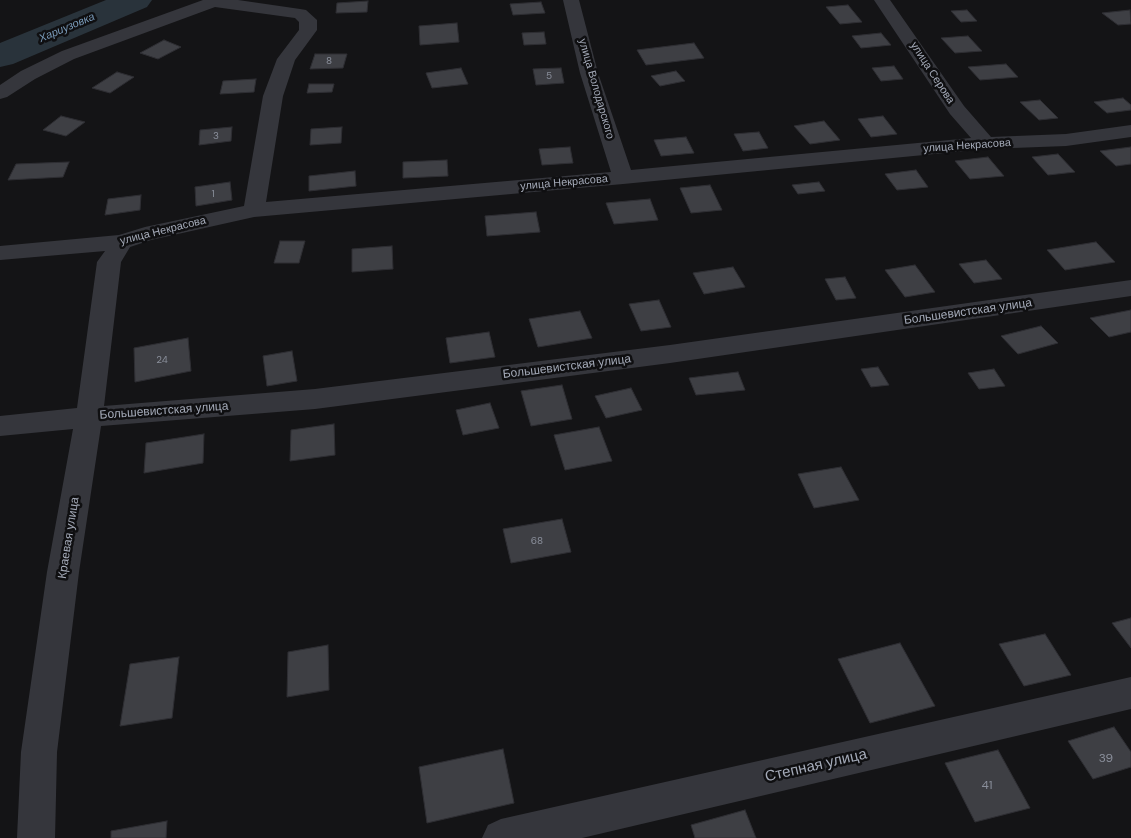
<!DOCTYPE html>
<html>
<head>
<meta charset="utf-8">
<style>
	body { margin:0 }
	canvas { display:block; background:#141416 }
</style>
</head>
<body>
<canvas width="1131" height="838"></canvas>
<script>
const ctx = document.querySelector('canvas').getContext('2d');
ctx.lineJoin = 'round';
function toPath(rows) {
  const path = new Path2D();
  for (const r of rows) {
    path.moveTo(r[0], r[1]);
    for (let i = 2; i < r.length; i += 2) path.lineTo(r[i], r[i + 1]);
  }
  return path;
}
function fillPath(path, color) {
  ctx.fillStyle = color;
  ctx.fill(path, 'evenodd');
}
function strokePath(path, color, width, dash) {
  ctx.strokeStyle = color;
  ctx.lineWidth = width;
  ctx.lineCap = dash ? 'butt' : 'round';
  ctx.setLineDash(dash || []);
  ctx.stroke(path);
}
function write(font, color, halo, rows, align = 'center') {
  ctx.font = font + ' "DM Sans",sans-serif';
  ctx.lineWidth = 5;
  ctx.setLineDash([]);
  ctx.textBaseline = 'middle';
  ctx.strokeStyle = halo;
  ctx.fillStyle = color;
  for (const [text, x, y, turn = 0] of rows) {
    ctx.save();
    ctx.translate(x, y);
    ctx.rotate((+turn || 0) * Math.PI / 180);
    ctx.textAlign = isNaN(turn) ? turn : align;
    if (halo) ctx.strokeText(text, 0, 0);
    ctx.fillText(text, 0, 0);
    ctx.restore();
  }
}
const river = toPath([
	[106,0,152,0,147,7,13,64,0,67,0,43,106,0]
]);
const building = toPath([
	[368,1,367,12,336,13,337,3,368,1],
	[541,2,545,13,513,15,510,4,541,2],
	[848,5,862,22,840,24,826,7,848,5],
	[967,10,977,21,961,22,951,11,967,10],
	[1130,10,1131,24,1118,25,1102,13,1130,10],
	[457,23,459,42,420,45,419,26,457,23],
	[544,32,546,44,524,45,522,33,544,32],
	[881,33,891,45,861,48,852,36,881,33],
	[968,36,982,51,955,53,941,38,968,36],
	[164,40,181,47,158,59,140,53,164,40],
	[694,43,704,58,646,65,637,50,694,43],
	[315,54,347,54,343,68,310,69,315,54],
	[1006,64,1018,77,980,80,968,67,1006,64],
	[894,66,903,79,881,81,872,68,894,66],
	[461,68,468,84,432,88,426,73,461,68],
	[561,68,564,83,536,85,533,69,561,68],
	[676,71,685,81,660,86,651,76,676,71],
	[117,72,134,77,110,93,92,88,117,72],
	[256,79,254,92,220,94,223,81,256,79],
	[309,84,334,84,332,92,307,93,309,84],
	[1123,98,1131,105,1131,110,1107,113,1094,102,1123,98],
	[1040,100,1058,118,1039,120,1020,102,1040,100],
	[61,116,85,122,66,136,43,130,61,116],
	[883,116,897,134,871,137,858,119,883,116],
	[824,121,840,140,810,144,794,126,824,121],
	[232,127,231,141,199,145,200,130,232,127],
	[342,127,341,143,310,145,311,129,342,127],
	[759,132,768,148,743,151,734,134,759,132],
	[686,137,694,153,661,156,654,140,686,137],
	[570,147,573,163,542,165,539,149,570,147],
	[1131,147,1131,164,1116,166,1100,151,1131,147],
	[1058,154,1075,172,1048,175,1032,157,1058,154],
	[988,157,1004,176,970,179,955,161,988,157],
	[447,160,448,176,403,178,403,162,447,160],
	[69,162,63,177,8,180,16,164,69,162],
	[916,170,928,187,897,190,885,174,916,170],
	[355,171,356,186,309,191,309,176,355,171],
	[230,182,232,200,196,206,195,187,230,182],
	[819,182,825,191,798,194,792,185,819,182],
	[710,185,722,210,691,213,680,188,710,185],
	[141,195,140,210,105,215,108,199,141,195],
	[650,199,658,220,614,224,606,203,650,199],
	[536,212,540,232,487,236,485,216,536,212],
	[280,241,305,241,299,263,274,263,280,241],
	[1096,242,1115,262,1065,270,1047,250,1096,242],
	[392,246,393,269,352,272,352,249,392,246],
	[986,260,1002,279,974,283,959,264,986,260],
	[915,265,935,292,905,297,885,270,915,265],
	[733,267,745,287,704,294,693,273,733,267],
	[845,277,856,298,836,300,825,279,845,277],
	[659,300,671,327,641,331,629,304,659,300],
	[1131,310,1131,332,1109,337,1090,318,1131,310],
	[580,311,592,338,538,347,529,319,580,311],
	[1041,326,1058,343,1018,354,1001,336,1041,326],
	[489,332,495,357,450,363,446,338,489,332],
	[188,338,191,371,135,382,134,348,188,338],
	[292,351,297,381,267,386,263,356,292,351],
	[878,367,889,385,871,387,861,369,878,367],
	[994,369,1005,386,979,389,968,373,994,369],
	[738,372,745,390,696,395,689,378,738,372],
	[562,385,572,419,531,426,521,391,562,385],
	[631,388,642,410,606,418,595,396,631,388],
	[490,403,499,428,463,435,456,410,490,403],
	[334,424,335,455,290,461,291,430,334,424],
	[599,427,612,461,565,470,554,435,599,427],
	[204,434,203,463,144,473,146,443,204,434],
	[841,467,859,500,814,508,798,474,841,467],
	[562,519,571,552,511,563,503,529,562,519],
	[1131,618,1131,648,1112,623,1131,618],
	[1045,634,1071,675,1024,686,999,644,1045,634],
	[900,643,935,706,870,723,838,659,900,643],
	[328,645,329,690,287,697,288,652,328,645],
	[179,657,172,718,120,726,130,664,179,657],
	[1114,727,1131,752,1131,767,1093,779,1068,741,1114,727],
	[503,749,514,803,427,823,419,767,503,749],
	[998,750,1030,808,975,822,945,763,998,750],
	[745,810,756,838,695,838,691,825,745,810],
	[167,821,166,838,111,838,111,831,167,821]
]);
const street = toPath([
	[203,0,238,0,300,9,306,10,317,20,317,30,295,60,283,96,266,202,611,172,580,73,563,0,579,0,598,73,631,170,971,138,950,114,874,0,890,0,964,106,991,137,1066,134,1131,125,1131,137,1066,146,986,149,623,184,254,217,151,240,130,247,121,262,104,406,315,389,670,345,1131,280,1131,296,670,363,315,409,101,426,79,572,57,752,55,838,17,838,21,752,47,572,73,429,0,436,0,416,77,408,97,262,105,251,0,260,0,246,119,235,145,227,244,206,263,96,277,59,299,30,299,22,295,18,215,7,74,59,35,79,7,97,0,99,0,85,21,71,62,51,203,0],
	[1131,677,1131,709,582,838,482,838,488,825,501,819,1131,677]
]);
const numberNames = [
	["8",329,61],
	["5",549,76],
	["3",216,136],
	["1",213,194],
	["24",162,360],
	["68",537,541]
];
const farWaternames = [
	["Хариузовка",67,28,-23]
];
const farStreetnames = [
	["улица Серова",932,73,57],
	["улица Володарского",596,89,74],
	["улица Некрасова",967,146,-4],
	["улица Некрасова",564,183,-5],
	["улица Некрасова",163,231,-14]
];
const streetNames = [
	["Большевистская улица",968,312,-8],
	["Большевистская улица",567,367,-7],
	["Большевистская улица",164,411,-4],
	["Краевая улица",69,538,-81]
];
const nearNumbernames = [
	["39",1106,759],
	["41",987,786]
];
const nearStreetnames = [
	["Степная улица",816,766,-13]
];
fillPath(river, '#29333b');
fillPath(building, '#3e3f44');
strokePath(building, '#2e2e33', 1);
fillPath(street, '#35363c');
write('10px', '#8a8f9b', null, numberNames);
write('italic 11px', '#7899b7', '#0f0f11', farWaternames);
write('11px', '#a4aab8', '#0f0f11', farStreetnames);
write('12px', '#a4aab8', '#0f0f11', streetNames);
write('12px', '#8a8f9b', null, nearNumbernames);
write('15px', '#a4aab8', '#0f0f11', nearStreetnames);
</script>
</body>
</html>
